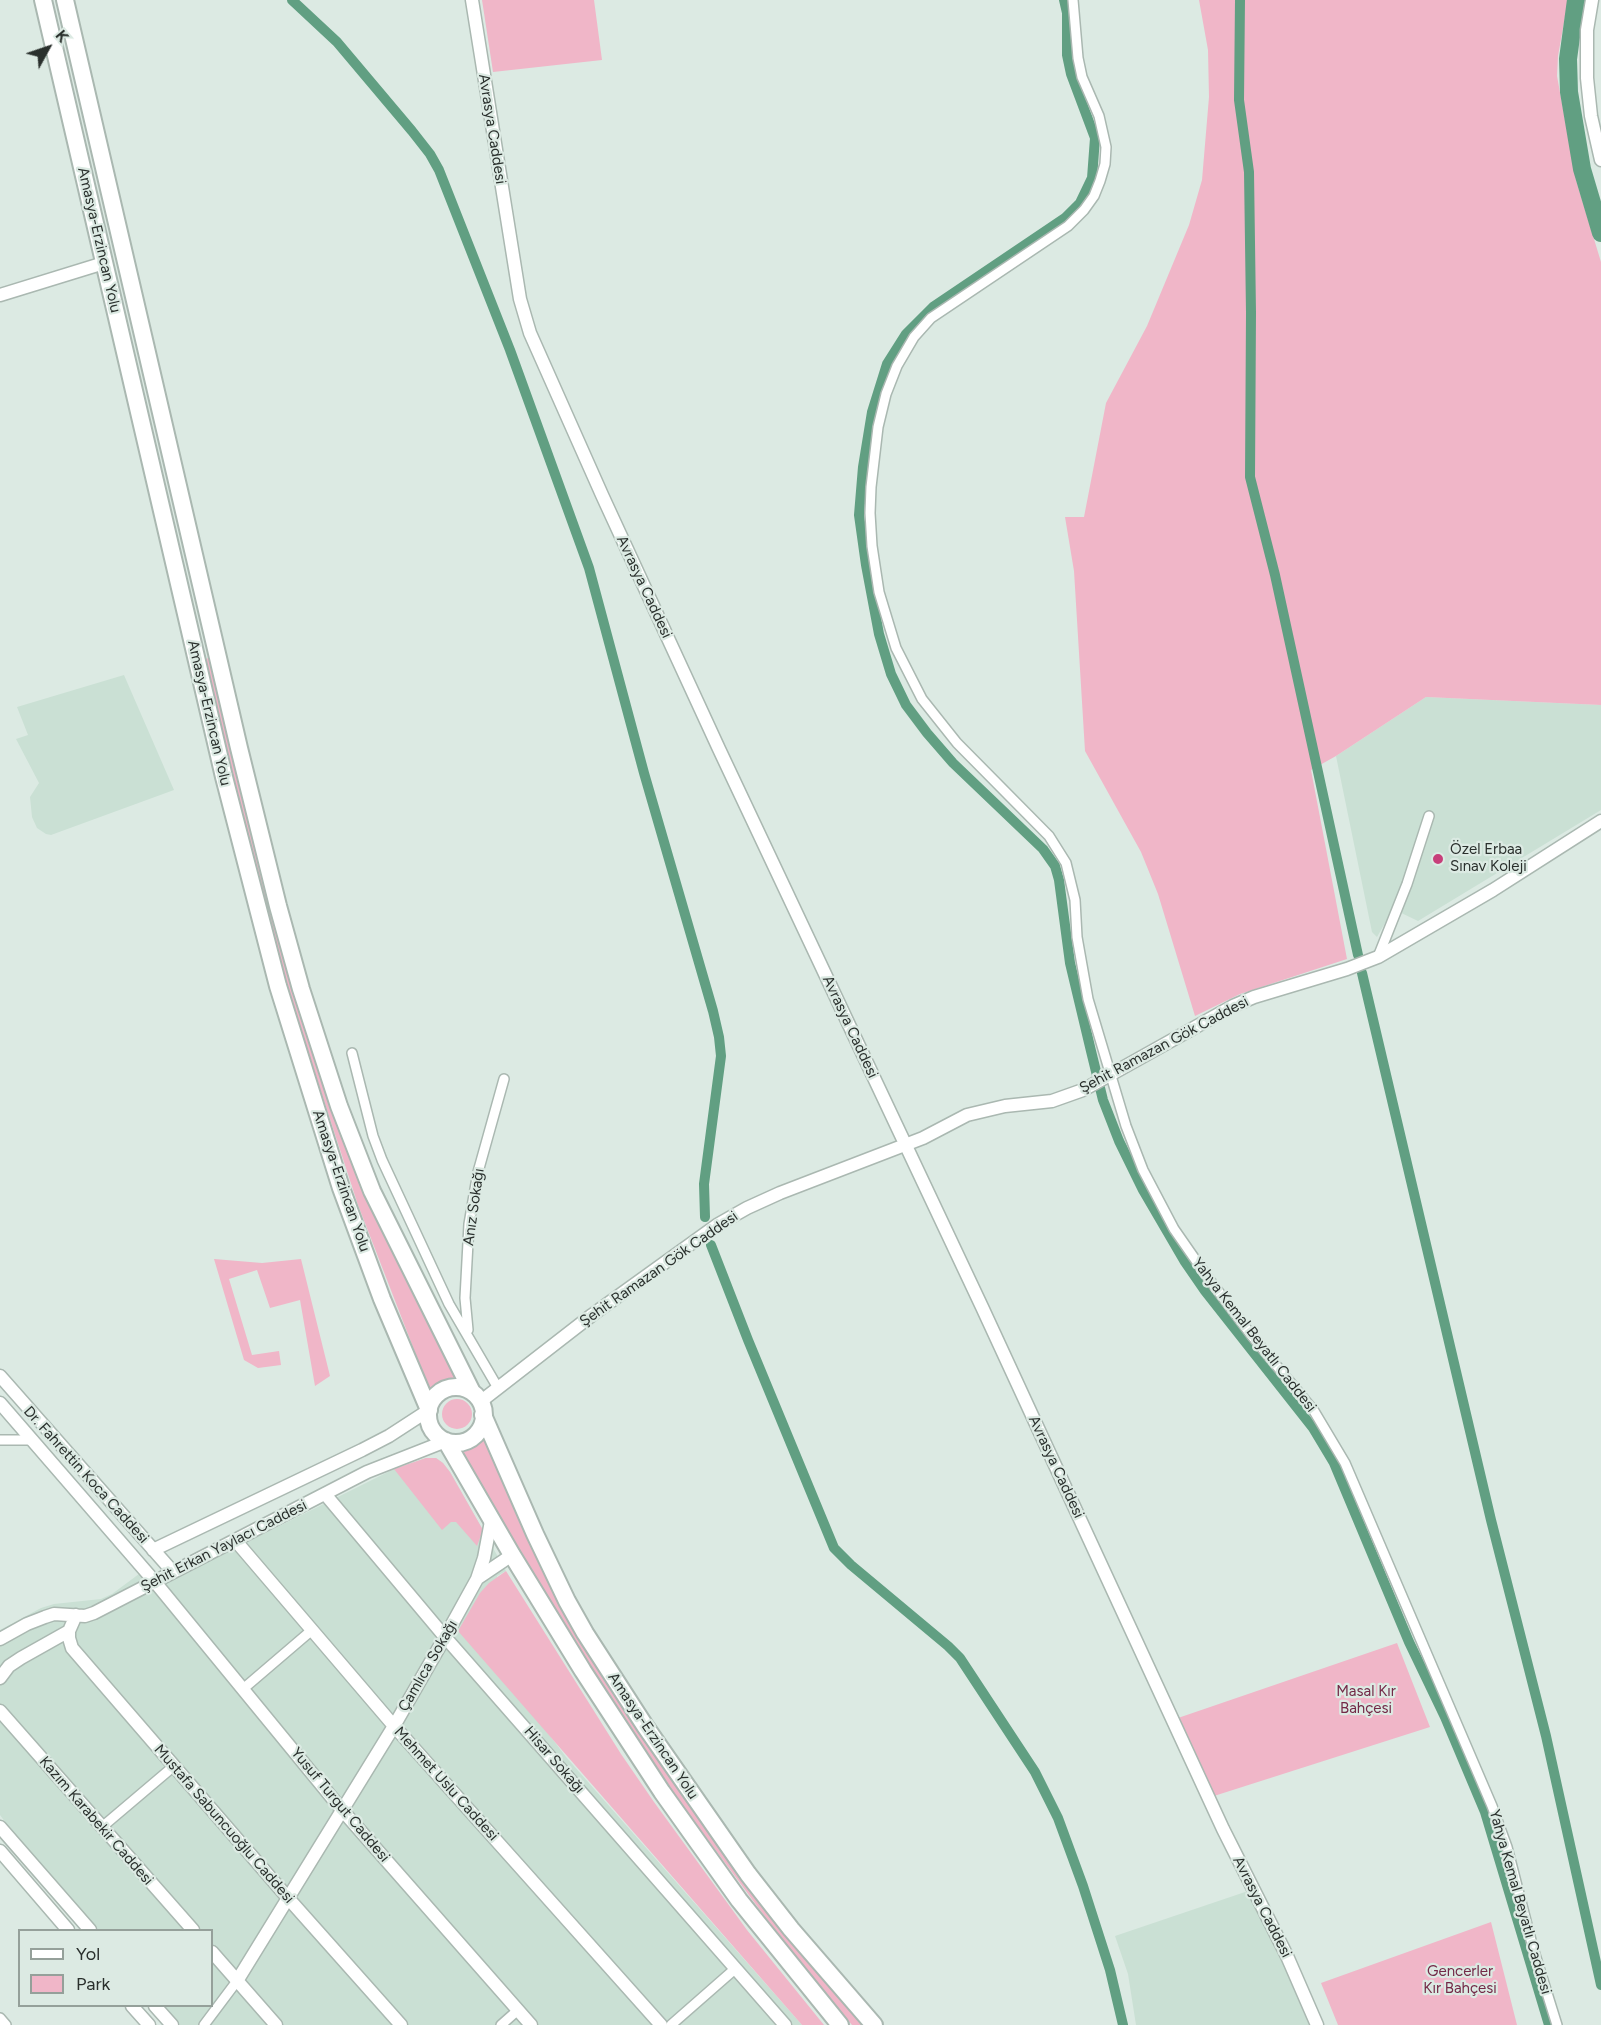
<!DOCTYPE html>
<html>
<head>
<meta charset="utf-8">
<style>
	body { margin:0 }
	#map { position:relative; width:1601px; height:2025px; overflow:hidden; background:#dceae3; font-family:Figtree,sans-serif }
	canvas { display:block }
	.legend { position:absolute; left:18px; top:1929px; width:195px; height:78px; box-sizing:border-box; background:#dceae3; border:2px solid #95a09a; margin:0; padding:8px 10px; list-style:none; font-size:18px; color:#2a302d }
	.legend li { display:flex; align-items:center; gap:12px; height:30px }
	.legend b { width:30px; border:2px solid #95a09a }
	.north { position:absolute; left:18px; top:18px; width:60px; height:60px; -webkit-text-stroke:4px #dceae3; paint-order:stroke; rotate:50deg; font-size:16px; font-weight:700; line-height:24px; text-align:center; color:#2a302d }
	.north::after { content:''; display:block; margin:auto; width:21px; height:27px; background:#2a302d; clip-path:polygon(50% 0,100% 100%,50% 72%,0 100%) }
</style>
</head>
<body>
<div id="map">
<canvas width="1601" height="2025"></canvas>
<ul class="legend">
<li><b style="height:8px;background:#fff"></b>Yol</li>
<li><b style="height:16px;background:#f0b6c8"></b>Park</li>
</ul>
<div class="north">K</div>
</div>
<script>
const ctx = document.querySelector('canvas').getContext('2d');
ctx.lineJoin = 'round';
function fillPath(path, color) {
  ctx.fillStyle = color;
  ctx.fill(path, 'evenodd');
}
function toPath(rows) {
  const path = new Path2D();
  for (const r of rows) {
    if (r.length === 3) {
      path.moveTo(r[0] + r[2], r[1]);
      path.arc(r[0], r[1], r[2], 0, 2 * Math.PI);
      continue;
    }
    path.moveTo(r[0], r[1]);
    for (let i = 2; i < r.length; i += 2) path.lineTo(r[i], r[i + 1]);
  }
  return path;
}
function strokePath(path, color, width, dash) {
  ctx.strokeStyle = color;
  ctx.lineWidth = width;
  ctx.lineCap = dash ? 'butt' : 'round';
  ctx.setLineDash(dash || []);
  ctx.stroke(path);
}
function write(font, color, halo, rows, align = 'center') {
  ctx.font = font + ' Figtree,sans-serif';
  ctx.lineWidth = 4.5;
  ctx.setLineDash([]);
  ctx.textBaseline = 'middle';
  ctx.strokeStyle = halo;
  ctx.fillStyle = color;
  for (const [text, x, y, turn = 0] of rows) {
    ctx.save();
    ctx.translate(x, y);
    ctx.rotate((+turn || 0) * Math.PI / 180);
    ctx.textAlign = isNaN(turn) ? turn : align;
    if (halo) ctx.strokeText(text, 0, 0);
    ctx.fillText(text, 0, 0);
    ctx.restore();
  }
}
const built = toPath([
	[124,675,174,790,51,835,46,834,37,828,32,817,30,797,39,783,16,739,28,735,17,707],
	[1426,697,1601,705,1601,810,1418,921,1393,909,1377,937,1372,932,1336,756],
	[426,1458,436,1458,443,1463,450,1472,506,1571,497,1576,548,1733,566,1757,802,2025,180,2025,163,2006,212,2006,212,1930,97,1930,20,1842,0,1815,0,1630,41,1608,54,1604,101,1599,112,1594,139,1574,175,1578,394,1469],
	[1248,1891,1275,1945,1309,2025,1136,2025,1128,1974,1115,1936]
]);
const green = toPath([
	[482,0,594,0,602,60,493,72],
	[1199,0,1568,0,1558,56,1557,76,1576,180,1601,262,1601,705,1426,697,1336,756,1311,770,1347,959,1240,994,1195,1016,1158,894,1141,852,1085,751,1074,571,1065,517,1084,517,1106,403,1147,326,1189,225,1202,180,1209,97,1208,50],
	[209,658,258,849,339,1126,374,1215,457,1376,430,1391,358,1205,289,993,218,719,205,659],
	[214,1259,262,1263,301,1259,330,1376,315,1386,300,1300,270,1308,257,1270,229,1279,252,1355,279,1351,281,1365,258,1368,244,1360],
	[457,1414,15],
	[484,1436,539,1564,582,1640,615,1696,672,1780,756,1896,796,1947,863,2025,852,2025,789,1949,682,1805,590,1666,458,1450],
	[426,1458,436,1458,443,1463,450,1472,483,1530,477,1546,456,1522,451,1522,442,1530,394,1469],
	[506,1571,621,1754,654,1802,747,1930,824,2025,802,2025,458,1631,480,1593,489,1583],
	[1397,1643,1430,1727,1214,1796,1178,1718],
	[1491,1922,1517,2025,1338,2025,1321,1983]
]);
const canal = toPath([
	[292,0,337,42,412,131,430,154,439,170,510,350,589,568,644,773,713,1011,719,1037,721,1056,704,1184,705,1217],
	[1064,0,1067,13,1067,55,1071,74,1095,138,1092,178,1080,203,1065,218,933,307,906,334,887,364,872,412,863,467,859,515,866,565,879,634,891,674,906,705,927,733,953,763,1043,849,1055,866,1059,880,1070,963,1091,1051,1103,1100,1119,1141,1143,1190,1185,1262,1205,1291,1313,1428,1334,1463,1409,1642,1445,1717,1485,1812,1549,2025],
	[1240,0,1239,100,1249,172,1251,313,1250,477,1275,575,1358,955],
	[1362,973,1491,1520,1546,1736,1601,1985],
	[711,1245,748,1340,834,1548,851,1565,948,1646,960,1658,1035,1772,1058,1818,1083,1886,1110,1970,1123,2025]
]);
const river = toPath([
	[1576,0,1568,59,1569,92,1582,169,1601,233]
]);
const street = toPath([
	[1073,0,1078,58,1082,77,1099,116,1106,147,1105,164,1100,181,1094,196,1084,210,1068,226,931,318,914,337,897,366,886,394,878,427,871,487,870,513,872,546,879,592,896,648,922,699,957,743,1049,836,1066,863,1075,900,1077,937,1088,999,1126,1126,1143,1170,1174,1229,1206,1275,1252,1336,1314,1411,1345,1463,1492,1806,1507,1847,1533,1948,1557,2025],
	[1378,957,1407,884,1429,816],
	[352,1053,373,1136,382,1160,449,1304,498,1388],
	[468,1330,465,1298,469,1224,478,1172,504,1079],
	[0,1440,33,1440],
	[243,1689,312,1630],
	[102,1827,174,1766],
	[0,2018,6,2025],
	[204,2025,237,1981],
	[501,2025,518,2010],
	[671,2025,736,1968]
]);
const secondary = toPath([
	[472,0,520,299,530,333,602,495,719,749,982,1307,1223,1829,1287,1956,1317,2025],
	[1592,0,1587,30,1587,78,1591,116,1601,160],
	[0,295,104,263],
	[0,1376,173,1572],
	[480,1402,592,1315,717,1225,747,1208,780,1193,923,1138,967,1115,1005,1106,1052,1101,1083,1090,1233,1006,1254,997,1347,969,1378,957,1493,890,1601,821],
	[0,1403,155,1582,342,1810,531,2025],
	[325,1494,445,1637,785,2025],
	[235,1540,394,1726,661,2025],
	[153,1550,362,1450,389,1436,429,1410],
	[478,1578,512,1555],
	[76,1615,69,1631,69,1638,72,1648,288,1898,401,2025],
	[0,1639,27,1624,45,1617,54,1614,85,1616,94,1613,367,1472,446,1441],
	[0,1678,9,1666,21,1658,69,1631],
	[0,1711,193,1930],
	[0,1827,90,1930],
	[0,1851,68,1930],
	[212,1952,276,2025],
	[237,1981,394,1726,445,1637,477,1579,484,1558,491,1521],
	[132,2006,149,2025],
	[155,2006,172,2025]
]);
const highway = toPath([
	[43,0,224,777,278,986,341,1188,382,1299,429,1410],
	[65,0,239,748,278,906,301,989,339,1106,372,1191,472,1392],
	[456,1415,28],
	[483,1415,535,1534,567,1601,585,1633,645,1726,748,1874,791,1929,874,2025],
	[446,1441,512,1555,583,1671,662,1792,739,1900,840,2025]
]);
const markers = [
	[1438,859,6,"#c73f7a"]
];
const streetNames = [
	["Avrasya Caddesi",492,129,81],
	["Amasya-Erzincan Yolu",99,240,77],
	["Avrasya Caddesi",644,587,65],
	["Amasya-Erzincan Yolu",209,713,77],
	["Avrasya Caddesi",850,1027,65],
	["Şehit Ramazan Gök Caddesi",1164,1045,-28],
	["Amasya-Erzincan Yolu",341,1181,71],
	["Anız Sokağı",474,1207,-82],
	["Şehit Ramazan Gök Caddesi",659,1269,-35],
	["Yahya Kemal Beyatlı Caddesi",1254,1335,52],
	["Avrasya Caddesi",1056,1467,65],
	["Dr. Fahrettin Koca Caddesi",86,1475,48],
	["Şehit Erkan Yaylacı Caddesi",224,1546,-27],
	["Çamlıca Sokağı",428,1666,-60],
	["Amasya-Erzincan Yolu",653,1736,56],
	["Hisar Sokağı",554,1760,49],
	["Mehmet Uslu Caddesi",446,1784,48],
	["Yusuf Turgut Caddesi",340,1805,50],
	["Kazım Karabekir Caddesi",96,1821,49],
	["Mustafa Sabuncuoğlu Caddesi",224,1824,49],
	["Yahya Kemal Beyatlı Caddesi",1520,1902,74],
	["Avrasya Caddesi",1262,1907,63]
];
const poiNames = [
	["Özel Erbaa",1450,850],
	["Sınav Koleji",1450,867]
];
const parkNames = [
	["Masal Kır",1366,1692],
	["Bahçesi",1366,1709],
	["Gencerler",1460,1972],
	["Kır Bahçesi",1460,1989]
];
fillPath(built, '#cae0d4');
fillPath(green, '#f0b6c8');
strokePath(canal, '#619f82', 10);
strokePath(river, '#619f82', 18);
strokePath(street, '#aab8b1', 12);
strokePath(secondary, '#aab8b1', 15);
strokePath(highway, '#aab8b1', 20);
strokePath(street, '#fff', 9);
strokePath(secondary, '#fff', 12);
strokePath(highway, '#fff', 16);
for (const [x, y, r, color] of markers) {
  const dot = new Path2D();
  dot.arc(x, y, r, 0, 2 * Math.PI);
  ctx.fillStyle = color;
  ctx.fill(dot);
  strokePath(dot, '#dceae3', 2);
}
write('15px', '#2a302d', '#dceae3', streetNames);
write('15px', '#2a302d', '#dceae3', poiNames, 'left');
write('15px', '#732947', '#dceae3', parkNames);
</script>
</body>
</html>
